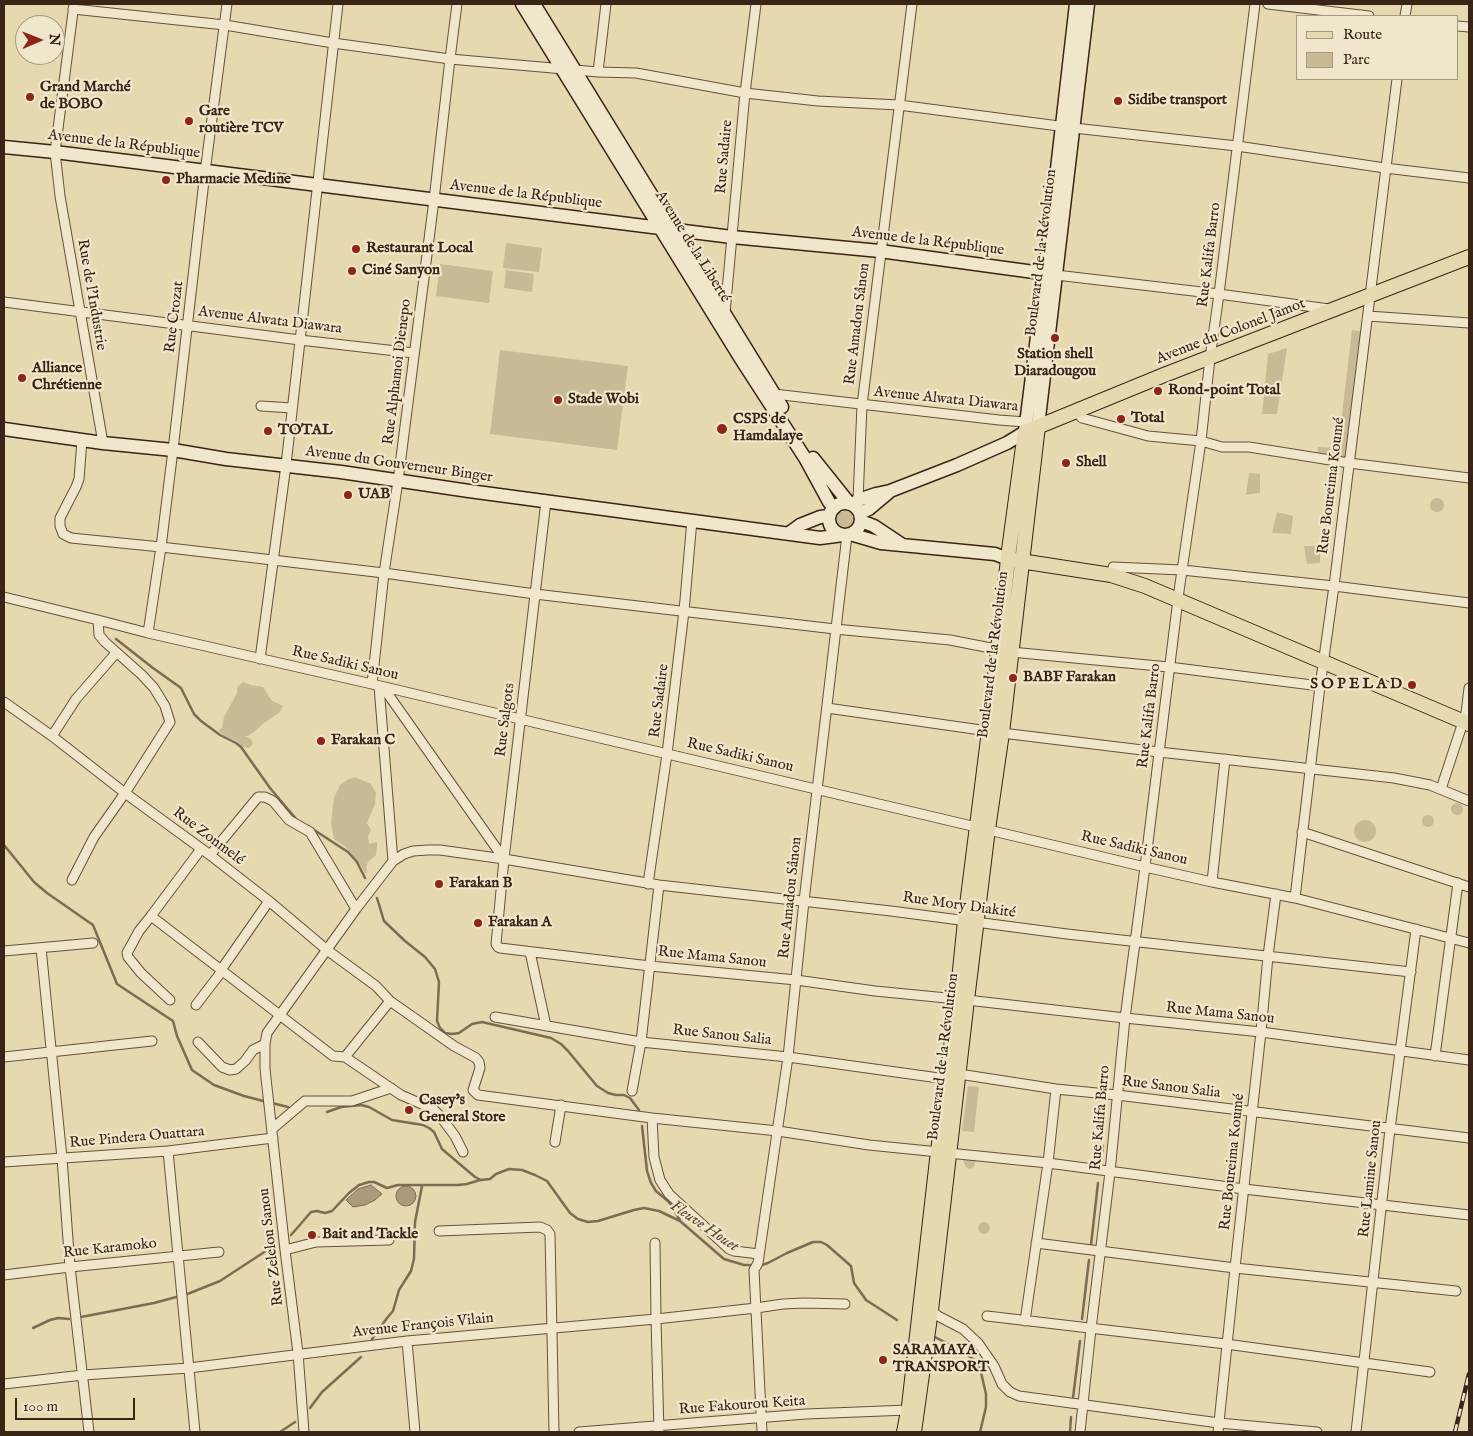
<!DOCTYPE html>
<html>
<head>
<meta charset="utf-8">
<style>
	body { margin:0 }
	#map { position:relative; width:1473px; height:1436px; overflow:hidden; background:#e6d9b0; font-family:"IM FELL English",serif }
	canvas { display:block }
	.frame { position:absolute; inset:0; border:5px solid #392416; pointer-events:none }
	.legend { position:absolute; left:1296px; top:15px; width:162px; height:65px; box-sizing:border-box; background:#efe6cc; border:1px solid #a69883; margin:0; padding:6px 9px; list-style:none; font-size:15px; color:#392416 }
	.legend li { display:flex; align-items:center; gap:10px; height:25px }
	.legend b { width:25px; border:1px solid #a69883 }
	.north { position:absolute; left:15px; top:15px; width:50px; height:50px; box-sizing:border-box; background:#efe6cc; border:1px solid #a69883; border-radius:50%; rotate:89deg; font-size:14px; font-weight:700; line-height:20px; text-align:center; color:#392416 }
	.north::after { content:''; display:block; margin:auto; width:18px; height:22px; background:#8f2418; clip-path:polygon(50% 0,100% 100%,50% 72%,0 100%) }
	.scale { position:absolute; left:15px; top:1398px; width:120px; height:22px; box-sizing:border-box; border:2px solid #392416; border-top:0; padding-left:6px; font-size:15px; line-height:18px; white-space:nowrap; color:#392416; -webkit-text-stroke:4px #efe6cc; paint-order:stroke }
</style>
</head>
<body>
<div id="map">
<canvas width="1473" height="1436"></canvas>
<div class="frame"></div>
<ul class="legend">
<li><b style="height:6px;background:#e6d9b0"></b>Route</li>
<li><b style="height:14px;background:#c9ba96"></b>Parc</li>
</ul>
<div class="north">N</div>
<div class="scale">100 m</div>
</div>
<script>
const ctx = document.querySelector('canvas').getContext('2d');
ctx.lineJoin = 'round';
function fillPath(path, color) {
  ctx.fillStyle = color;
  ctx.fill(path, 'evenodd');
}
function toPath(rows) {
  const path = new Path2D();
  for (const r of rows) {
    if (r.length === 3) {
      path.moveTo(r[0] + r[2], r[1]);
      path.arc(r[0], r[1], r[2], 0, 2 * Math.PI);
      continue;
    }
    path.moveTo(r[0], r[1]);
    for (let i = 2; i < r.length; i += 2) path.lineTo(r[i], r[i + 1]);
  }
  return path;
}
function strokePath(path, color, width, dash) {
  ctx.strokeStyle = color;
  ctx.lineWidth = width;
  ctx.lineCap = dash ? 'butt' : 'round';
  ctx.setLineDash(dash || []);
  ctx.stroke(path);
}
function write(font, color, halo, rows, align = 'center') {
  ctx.font = font + ' "IM FELL English",serif';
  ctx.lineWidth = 4.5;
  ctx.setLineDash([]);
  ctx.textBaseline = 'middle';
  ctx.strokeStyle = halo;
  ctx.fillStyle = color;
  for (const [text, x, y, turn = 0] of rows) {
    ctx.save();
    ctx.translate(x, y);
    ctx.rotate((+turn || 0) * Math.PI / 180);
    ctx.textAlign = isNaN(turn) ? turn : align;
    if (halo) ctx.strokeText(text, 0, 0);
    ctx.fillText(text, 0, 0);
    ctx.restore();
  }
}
const green = toPath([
	[506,243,542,248,539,272,503,268],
	[440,264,493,271,489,303,436,296],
	[506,270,534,274,532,292,504,288],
	[1352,330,1364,332,1347,461,1317,455,1318,447,1338,448],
	[1287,348,1277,414,1262,414,1268,354],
	[500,350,628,366,617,450,490,434],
	[1249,473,1260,474,1260,493,1246,495],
	[1437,505,7],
	[844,505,857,513,856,525,850,530,840,529,837,527,834,522,833,515,838,508],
	[1277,512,1293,516,1291,534,1272,533],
	[1304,546,1320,546,1320,563,1307,564],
	[243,682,251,685,263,687,272,701,283,706,280,712,264,723,255,731,248,736,244,736,251,739,253,744,249,748,243,747,237,741,225,736,218,730,222,728,224,717,237,693,237,687],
	[355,777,371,784,376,793,375,804,367,823,371,830,368,837,369,844,377,842,377,846,376,855,368,862,366,867,367,873,365,873,360,864,346,847,334,839,331,823,334,798,340,785,349,779],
	[1457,809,6],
	[1428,821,6],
	[1365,831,11],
	[968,1086,979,1087,974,1132,962,1131],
	[965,1157,976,1160,974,1167,970,1169,966,1167,963,1161],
	[984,1228,6]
]);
const water = toPath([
	[371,1185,382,1194,375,1200,365,1205,353,1207,346,1200,358,1189,371,1185],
	[406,1196,10]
]);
const stream = toPath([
	[116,639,153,668,181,688,194,714,201,721,220,735,236,743,241,747,270,788,297,820],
	[308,826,348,852,357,862,365,878],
	[4,845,34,882,47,893,93,925,117,984,173,1021,177,1036,192,1070,214,1085,244,1096,267,1102],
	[377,898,384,921,405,941,425,957,435,969,439,982,437,1021,440,1028,445,1033,452,1034,459,1033,472,1024,482,1022,551,1038,561,1044,568,1051,597,1086,608,1093,616,1095,624,1095,630,1098,639,1110],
	[272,1103,288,1107],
	[327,1112,341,1107,361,1105,369,1107,392,1120,423,1125,429,1128,434,1132,442,1149,475,1177,481,1180,490,1179,496,1174,509,1169,522,1170,535,1175,547,1181,570,1213,578,1219,588,1222,598,1221,634,1210,644,1208,659,1211,680,1221,724,1259,744,1265,753,1265],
	[642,1126,647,1171,651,1183,656,1191,669,1202,680,1220],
	[1100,1167,1103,1146],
	[291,1235,311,1212,317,1211,325,1213,332,1211,349,1193,359,1185,369,1182,374,1182,387,1188,398,1185,458,1185,467,1184,480,1180],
	[1091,1245,1098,1183],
	[759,1266,768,1263,787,1253,813,1242,821,1242,827,1245,851,1266,854,1283,866,1300,897,1320],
	[185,1295,220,1281,275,1245],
	[81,1317,154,1303,180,1296],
	[1082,1319,1089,1260],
	[33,1328,50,1320,58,1318,69,1319],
	[935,1337,965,1353,974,1360,980,1368,986,1394,986,1407,980,1432],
	[372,1339,387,1318,393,1311,399,1290,411,1271,414,1259,415,1222,422,1186],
	[1073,1398,1080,1341],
	[310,1408,322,1392,361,1357],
	[280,1432,295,1422],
	[1070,1432,1071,1417]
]);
const street = toPath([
	[74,4,55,152,60,196,103,443],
	[1268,4,1369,16],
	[73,9,225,25,333,43,450,59,598,72,636,73,745,93,818,101,899,105,1074,128,1237,146,1385,168,1469,178],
	[1405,16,1407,4],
	[1457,26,1469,27],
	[598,72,606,4],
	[1056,275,1219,294,1329,309],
	[4,302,300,340,414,353],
	[725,313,745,93,756,4],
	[1368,316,1469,323],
	[774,394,999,420,1026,422],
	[261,406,292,408],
	[1076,411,1082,418,1148,436,1201,441,1222,447,1249,447,1349,463,1469,478],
	[82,440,79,479,76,487,60,518,60,526,63,534,71,538,161,547,384,573,535,594,835,629,950,640,1011,652,1169,667,1320,686],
	[858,500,862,405,912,4],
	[546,501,504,859,496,944,498,947,500,948,650,966,796,980,875,991,957,999],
	[1113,567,1182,570,1334,586,1469,603],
	[4,597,98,620,148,633,372,684,1145,867,1212,882,1295,898,1469,943],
	[148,633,161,547,173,450,205,172,227,4],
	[260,659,286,465,338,4],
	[372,684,384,573,398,481,434,200,450,59,457,4],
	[379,686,393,861],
	[383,687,504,859],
	[4,702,52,736,125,793,210,855,269,901,327,950,376,986,390,1001,454,1046,476,1058,479,1062,480,1068,473,1090,478,1095,652,1118,778,1131,869,1145,1048,1163,1244,1189,1469,1215],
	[827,708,1002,733,1159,752,1394,778,1430,785,1469,801],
	[52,736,76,699,116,653],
	[1441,789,1466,713,1469,688],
	[1302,832,1469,887],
	[210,855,258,797,265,797,273,801,289,820,310,832,356,909],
	[72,880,94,837,125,793,170,722,165,706,154,688,142,675,105,642,99,635,98,620],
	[1212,882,1225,759],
	[648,884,667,754,684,611,692,520],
	[1295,898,1320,686,1334,586,1397,79],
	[151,916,333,1056,345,1057,390,1001],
	[41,948,62,1158,70,1267,89,1432],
	[4,951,93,943],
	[530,952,546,1026],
	[221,970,269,901],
	[170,1000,141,973,128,957,127,953,139,931,151,916,201,849],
	[967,1000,1125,1018,1261,1032,1469,1060],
	[196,1005,222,971],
	[495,1017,641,1042,788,1057,946,1079],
	[198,1042,222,1067,230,1070,236,1069,245,1061,253,1050,265,1044],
	[1435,1056,1458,883],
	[4,1057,152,1041],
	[345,1057,401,1095,433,1109,440,1116,455,1136,463,1152],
	[959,1074,1056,1089,1117,1095,1469,1138],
	[632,1091,641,1042,659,885],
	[652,1118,654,1157,660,1180,669,1194,729,1249,734,1251,759,1254],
	[272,1129,305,1101,352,1101,391,1088],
	[555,1142,561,1105],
	[168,1151,195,1432],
	[4,1162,168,1151,273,1138],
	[439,1231,540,1227,547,1230,550,1234,554,1432],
	[655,1243,656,1319,659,1432],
	[1036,1243,1235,1268,1456,1291],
	[285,1250,316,1242,389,1240],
	[4,1275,70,1267,219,1252],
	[931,1310,938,1316,963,1329,978,1343,994,1366,1002,1384,1010,1392,1019,1396,1219,1423,1317,1432],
	[987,1316,1226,1344,1430,1372],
	[1025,1321,1048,1163,1056,1089],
	[407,1341,415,1432],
	[4,1384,83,1375,189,1368,407,1341,656,1319,756,1308,783,1304,804,1303,845,1304],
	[304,1432,298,1353,285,1250,265,1069,265,1044,267,1033,272,1026,356,909,393,861,404,854,413,851,428,850,440,850,504,859,659,885,891,911,1067,934,1411,972],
	[579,1432,806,1414,908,1410],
	[762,1432,754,1270,758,1263,788,1057,804,901,847,535],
	[1080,1432,1091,1329,1110,1172,1125,1018,1145,867,1179,591,1201,441,1210,358,1219,294,1255,4],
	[1218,1432,1235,1268,1261,1032,1268,956,1276,894],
	[1356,1432,1390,1129,1416,929]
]);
const secondary = toPath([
	[522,4,741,359,805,458,829,502,834,508],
	[534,4,782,407],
	[4,147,55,152,732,237,880,251,1056,275],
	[1038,426,1088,4],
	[4,429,103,443,173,450,226,459,341,472,469,491,820,538,843,535],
	[813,458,849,503],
	[845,519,16],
	[853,505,858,500,876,494,890,491,957,465,1007,443,1025,432,1045,273,1076,4],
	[860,513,869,509,888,493],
	[861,521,874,526,901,544],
	[789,533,800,525,820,517,829,516],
	[850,534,881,543,995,554,1008,559]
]);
const primary = toPath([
	[1014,560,1111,575,1145,586,1469,724],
	[904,1432,909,1406,938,1151,957,999,965,921,989,731,1009,550,1025,432,1164,375,1469,257],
	[914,1432,931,1310,967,1000,988,829,1002,733,1038,426]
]);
const rail = toPath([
	[1455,1432,1469,1374]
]);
const markers = [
	[30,97,5,"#8f2418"],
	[1118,101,5,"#8f2418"],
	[189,121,5,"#8f2418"],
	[166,180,5,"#8f2418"],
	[356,249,5,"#8f2418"],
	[352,271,5,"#8f2418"],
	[1055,338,5,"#8f2418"],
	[22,378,5,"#8f2418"],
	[1158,391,5,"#8f2418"],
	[558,400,5,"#8f2418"],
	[1121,419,5,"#8f2418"],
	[722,429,6,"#8f2418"],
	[268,431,5,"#8f2418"],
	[1066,463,5,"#8f2418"],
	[348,495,5,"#8f2418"],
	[1013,678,5,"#8f2418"],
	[1412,685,5,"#8f2418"],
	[321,741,5,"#8f2418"],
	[439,884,5,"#8f2418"],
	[478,923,5,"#8f2418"],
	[409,1110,5,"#8f2418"],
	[312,1235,5,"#8f2418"],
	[883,1360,5,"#8f2418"]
];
const poiNames = [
	["Grand Marché",40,88],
	["de BOBO",40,105],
	["Sidibe transport",1128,101],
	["Gare",199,112],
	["routière TCV",199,129],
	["Pharmacie Medine",176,180],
	["Restaurant Local",366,249],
	["Ciné Sanyon",362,271],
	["Station shell",1055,355,"center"],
	["Diaradougou",1055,372,"center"],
	["Alliance",32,369],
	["Chrétienne",32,386],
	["Rond-point Total",1168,391],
	["Stade Wobi",568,400],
	["Total",1131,419],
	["CSPS de",733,420],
	["Hamdalaye",733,437],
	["TOTAL",278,431],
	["Shell",1076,463],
	["UAB",358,495],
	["BABF Farakan",1023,678],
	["S O P E L A D",1402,685,"right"],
	["Farakan C",331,741],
	["Farakan B",449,884],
	["Farakan A",488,923],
	["Casey's",419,1101],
	["General Store",419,1118],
	["Bait and Tackle",322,1235],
	["SARAMAYA",893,1351],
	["TRANSPORT",893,1368]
];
const streetNames = [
	["Avenue de la République",124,145,7],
	["Rue Sadaire",725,157,-85],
	["Avenue de la République",526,195,7],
	["Avenue de la République",928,242,7],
	["Avenue de la Liberté",692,247,58],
	["Boulevard de la Révolution",1042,253,-83],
	["Rue Kalifa Barro",1210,255,-83],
	["Rue de l'Industrie",91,295,80],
	["Rue Crozat",175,317,-83],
	["Avenue Alwata Diawara",270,321,7],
	["Rue Amadou Sânon",858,324,-83],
	["Avenue du Colonel Jamot",1231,332,-21],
	["Rue Alphamoi Dienepo",398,372,-83],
	["Avenue Alwata Diawara",946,400,6],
	["Avenue du Gouverneur Binger",399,465,8],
	["Rue Boureima Koumé",1332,486,-83],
	["Boulevard de la Révolution",994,655,-83],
	["Rue Sadiki Sanou",345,664,13],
	["Rue Sadaire",660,701,-83],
	["Rue Kalifa Barro",1150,716,-83],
	["Rue Salgots",506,720,-83],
	["Rue Sadiki Sanou",740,756,13],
	["Rue Zonmelé",208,837,37],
	["Rue Sadiki Sanou",1134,849,13],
	["Rue Amadou Sânon",791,898,-84],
	["Rue Mory Diakité",959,906,8],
	["Rue Mama Sanou",712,958,6],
	["Rue Mama Sanou",1220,1014,6],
	["Rue Sanou Salia",722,1036,6],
	["Boulevard de la Révolution",944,1057,-83],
	["Rue Sanou Salia",1171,1088,7],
	["Rue Kalifa Barro",1101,1118,-85],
	["Rue Pindera Ouattara",137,1138,-5],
	["Rue Boureima Koumé",1233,1162,-84],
	["Rue Lamine Sanou",1371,1179,-84],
	["Rue Zelelou Sanou",272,1247,-97],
	["Rue Karamoko",110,1249,-6],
	["Avenue François Vilain",423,1326,-6],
	["Rue Fakourou Keita",742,1406,-4]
];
const waterNames = [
	["Fleuve Houet",704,1227,34]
];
fillPath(green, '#c9ba96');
fillPath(water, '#ab9b7c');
strokePath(water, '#7d6b53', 1);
strokePath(stream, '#7d6b53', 2.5);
strokePath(street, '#64513c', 11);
strokePath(secondary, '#392416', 15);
strokePath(primary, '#392416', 16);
strokePath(street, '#efe6cc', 9);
strokePath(secondary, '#efe6cc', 12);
strokePath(primary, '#e6d9b0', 14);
strokePath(rail, '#392416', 4.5);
strokePath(rail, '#efe6cc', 2.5, [8]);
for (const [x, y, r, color] of markers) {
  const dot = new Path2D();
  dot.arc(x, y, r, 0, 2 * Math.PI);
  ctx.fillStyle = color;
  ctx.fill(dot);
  strokePath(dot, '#efe6cc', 2);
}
write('bold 15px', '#392416', '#efe6cc', poiNames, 'left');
write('15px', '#392416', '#efe6cc', streetNames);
write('italic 16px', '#5b4835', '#efe6cc', waterNames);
</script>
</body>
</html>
